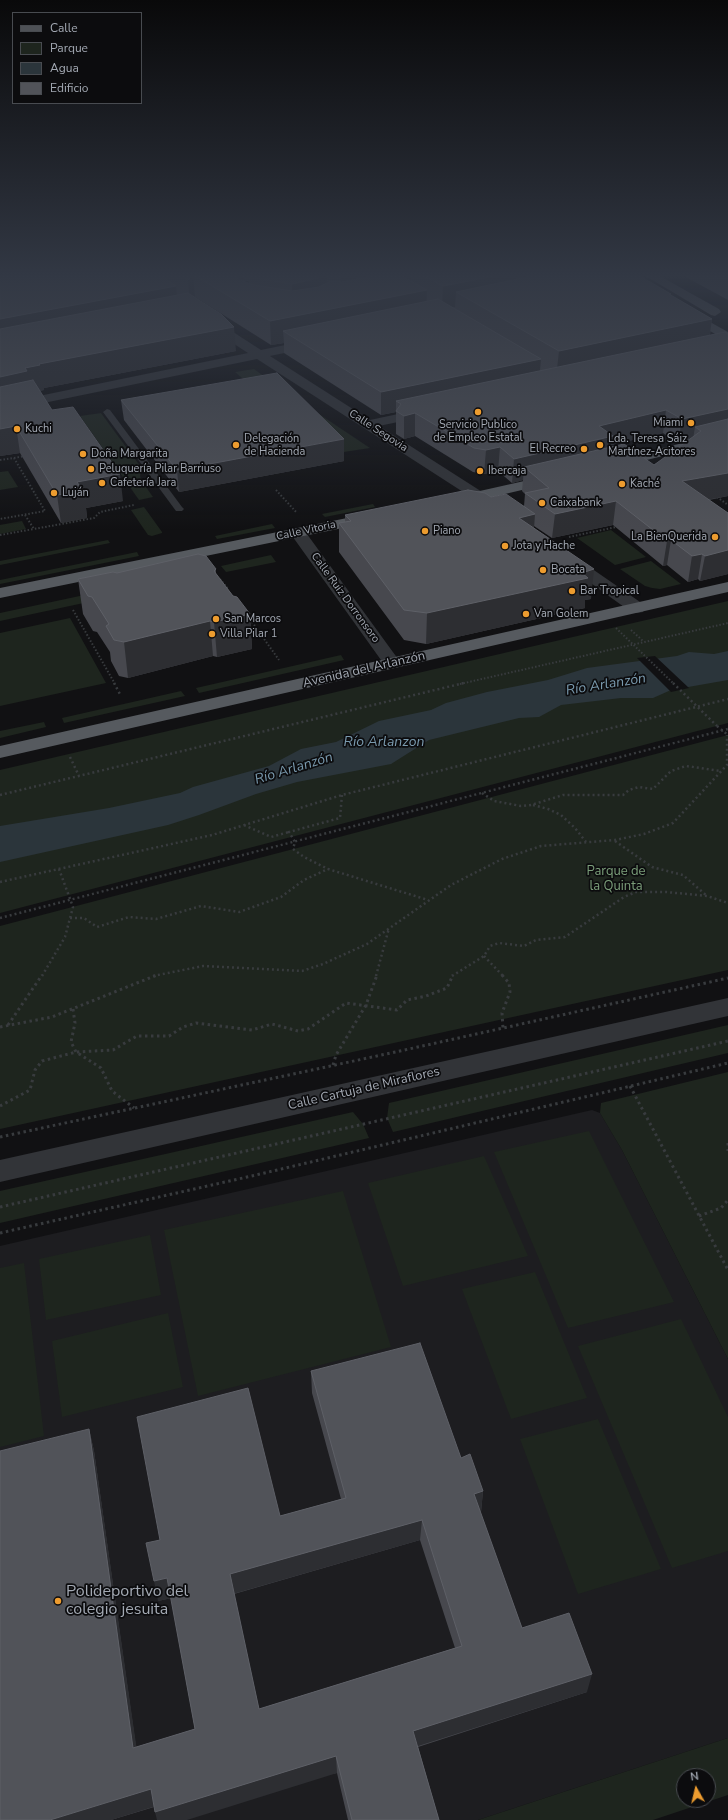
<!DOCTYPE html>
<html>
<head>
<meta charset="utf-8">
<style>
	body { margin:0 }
	#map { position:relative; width:728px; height:1820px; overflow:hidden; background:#111113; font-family:"Nunito Sans",sans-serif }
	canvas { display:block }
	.legend { position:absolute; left:12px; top:12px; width:130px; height:92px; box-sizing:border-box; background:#0c0c0e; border:1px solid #484b50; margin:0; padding:5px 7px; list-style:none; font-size:12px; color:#a3a9b3 }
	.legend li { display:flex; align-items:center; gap:8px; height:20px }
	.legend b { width:20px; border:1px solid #484b50 }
	.north { position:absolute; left:676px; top:1768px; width:40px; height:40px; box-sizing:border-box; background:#0c0c0e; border:1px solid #484b50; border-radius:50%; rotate:352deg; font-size:11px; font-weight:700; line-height:16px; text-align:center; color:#a3a9b3 }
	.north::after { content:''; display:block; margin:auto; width:14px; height:18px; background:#ed9c2f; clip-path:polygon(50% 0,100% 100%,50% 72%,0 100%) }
</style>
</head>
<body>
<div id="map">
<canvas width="728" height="1820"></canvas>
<ul class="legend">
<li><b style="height:5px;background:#4e5156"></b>Calle</li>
<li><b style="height:11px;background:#1e251e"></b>Parque</li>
<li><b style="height:11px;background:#2b353b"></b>Agua</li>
<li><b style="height:11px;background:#515359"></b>Edificio</li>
</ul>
<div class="north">N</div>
</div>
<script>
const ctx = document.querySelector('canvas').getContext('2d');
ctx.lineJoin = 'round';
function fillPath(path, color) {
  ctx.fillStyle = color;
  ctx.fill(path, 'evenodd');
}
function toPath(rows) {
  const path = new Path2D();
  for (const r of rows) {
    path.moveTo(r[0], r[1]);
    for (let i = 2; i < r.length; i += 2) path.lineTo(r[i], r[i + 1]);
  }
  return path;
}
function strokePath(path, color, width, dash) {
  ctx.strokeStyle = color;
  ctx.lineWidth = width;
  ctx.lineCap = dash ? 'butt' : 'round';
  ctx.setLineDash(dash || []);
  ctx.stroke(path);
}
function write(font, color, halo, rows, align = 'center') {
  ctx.font = font + ' "Nunito Sans",sans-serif';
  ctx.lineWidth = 3.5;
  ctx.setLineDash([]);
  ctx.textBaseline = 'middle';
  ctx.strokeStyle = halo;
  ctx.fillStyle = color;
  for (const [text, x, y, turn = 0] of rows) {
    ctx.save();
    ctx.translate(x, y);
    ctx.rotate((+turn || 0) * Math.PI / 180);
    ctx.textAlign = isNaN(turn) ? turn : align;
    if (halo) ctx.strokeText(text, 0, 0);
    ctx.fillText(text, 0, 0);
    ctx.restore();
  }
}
const built = toPath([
	[592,1110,600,1113,622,1150,728,1359,728,1738,478,1820,0,1820,0,1246]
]);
const green = toPath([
	[254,369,272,382,250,385,235,372],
	[277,386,370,448,337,453],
	[101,413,143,470,140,475,141,480,153,497,139,500,80,416],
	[8,471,18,487,0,490,0,472],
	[373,504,375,507,325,517,322,514],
	[144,507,162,532,162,533,152,536,148,535,131,510],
	[22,521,26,529,0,534,0,525],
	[272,524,275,528,217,539,215,536],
	[611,530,646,557,615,565,577,538],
	[108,540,110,543,0,565,0,561],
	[137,552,139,556,0,584,0,580],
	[271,555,276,562,226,572,221,566],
	[651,561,681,584,660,589,652,588,645,586,620,569],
	[89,594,93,601,0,621,0,613],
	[728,601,728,723,0,913,0,770],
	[70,618,106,683,0,706,0,633],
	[341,655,344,660,199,693,196,688],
	[181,691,185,696,64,723,62,718],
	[44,722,46,727,0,738,0,731],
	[728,735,728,970,0,1129,0,926],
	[728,1025,728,1053,393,1132,387,1118,389,1103],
	[728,1072,728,1359,622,1150,600,1113,601,1103],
	[353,1112,363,1124,369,1138,0,1223,0,1191],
	[589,1131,674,1302,568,1328,494,1152],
	[484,1156,528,1256,403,1286,368,1183],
	[343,1191,391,1347,198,1396,164,1230],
	[150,1235,161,1295,46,1320,39,1259],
	[24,1263,44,1436,0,1447,0,1268],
	[535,1272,587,1398,511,1419,462,1289],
	[168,1313,183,1387,62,1417,52,1341],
	[681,1319,728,1417,728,1551,672,1568,578,1346],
	[598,1419,661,1569,578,1594,520,1439],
	[728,1738,728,1795,653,1820,478,1820],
	[684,1776,708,1776,708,1800,684,1800]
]);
const water = toPath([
	[728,651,728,680,671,690,653,698,621,698,561,705,539,717,519,718,429,740,391,764,297,782,256,794,199,815,168,825,0,862,0,826,109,808,180,793,193,787,269,766,301,749,336,742,379,721,431,710,446,703,487,692,548,680,587,668,677,656,689,652,714,654]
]);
const pier = toPath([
	[655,656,689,688,671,692,637,658]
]);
const pathFar2 = toPath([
	[14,458,25,456],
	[0,460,14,458,45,511,0,519],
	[276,490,297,513],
	[717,497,728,505],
	[25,515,34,529,94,518,100,512,134,505],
	[0,535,34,529],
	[569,537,616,527],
	[220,579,228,589],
	[73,610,115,684],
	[250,619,279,660],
	[631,630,643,641],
	[460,684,728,623]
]);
const pathFar1 = toPath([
	[114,683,121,696],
	[717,726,728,735],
	[70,757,79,776],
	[482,793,494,801,521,806,531,805,563,795,623,795,629,790,639,787,653,789,671,771,686,766,721,771],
	[0,795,464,683],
	[342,795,340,818,289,832,295,842,293,849,304,857,328,869,428,900],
	[533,805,548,809,561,815,575,828,586,842],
	[244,825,271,837,289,832],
	[615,841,652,867,683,875,707,896],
	[0,882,212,835,342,795,728,699],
	[0,918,728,729],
	[70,918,84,918,97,927,129,917,156,919,201,906,239,912,281,897,304,880,328,869],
	[484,956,503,976],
	[42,976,65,937,73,907,59,869],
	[153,976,203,966,302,971,323,964,367,944,451,885,502,859,541,846,615,840,644,834,673,823,727,765,727,735],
	[376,976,389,928],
	[452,976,484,956,490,946,499,943,524,946,536,940,565,937,624,897,636,892,666,892,707,896,728,903]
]);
const path = toPath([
	[502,975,509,983,510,992,502,1013,503,1028],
	[73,1009,75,1023,71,1042,76,1052,101,1068,112,1091,134,1108],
	[8,1025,42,975],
	[0,1027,52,1017,157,975],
	[333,1065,336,1055,366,1005,377,975],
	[630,1086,728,1270],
	[0,1106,30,1090,35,1070,42,1061,76,1052,113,1050,137,1036,169,1036,183,1027,196,1023,252,1030,272,1024,298,1031,308,1029,346,1003,397,1010,407,1000,426,996,447,988,453,975],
	[0,1137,391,1053,728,978],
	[728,1143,728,1151],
	[0,1207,728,1041],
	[699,1216,721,1208,728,1200],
	[0,1233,256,1175,728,1063]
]);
const service = toPath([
	[107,409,110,410,182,507,184,509,182,511,176,511,103,412,107,409]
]);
const minor = toPath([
	[209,318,213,319,261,350,314,339,318,340,320,343,318,346,270,356,370,420,426,408,431,409,433,412,431,415,379,426,501,504,504,507,501,510,496,512,491,510,257,359,0,412,0,404,248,353,205,325,203,322,205,319,209,318],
	[298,528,304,530,398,659,401,663,398,667,392,668,386,667,290,533,292,530,298,528],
	[569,555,575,557,643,604,645,608,643,612,637,613,631,612,563,563,561,560,563,557,569,555]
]);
const tertiary = toPath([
	[728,998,728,1016,0,1182,0,1160,728,998]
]);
const primary = toPath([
	[644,275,658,275,719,309,721,312,715,316,711,315,644,275],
	[685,308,728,332,728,341,681,315,679,312,685,308]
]);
const trunk = toPath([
	[728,432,728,440,614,468,609,467,607,464,609,461,728,432],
	[551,475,556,476,558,479,556,482,458,505,453,503,450,500,453,497,551,475],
	[367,514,372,516,375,519,372,522,0,598,0,588,367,514],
	[728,582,728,592,0,758,0,746,728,582]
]);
const pathBridgeFar1 = toPath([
	[616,628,674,684]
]);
const pathBridge = toPath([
	[673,683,717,726]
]);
const wall = toPath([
	[0,275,638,275,671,294,671,295,712,319,710,335,728,334,728,496,709,500,728,513,728,574,700,581,698,579,688,582,667,565,663,566,613,525,552,538,534,526,534,528,591,599,585,600,585,608,426,644,404,640,339,552,339,523,345,522,345,515,491,497,524,506,525,494,522,491,523,480,512,483,498,471,484,474,473,472,415,436,404,439,396,434,396,412,381,415,284,353,284,343,271,345,195,297,236,351,44,388,44,390,39,391,52,410,123,501,86,508,87,518,61,523,20,453,0,456],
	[244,281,248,281,249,282,249,284,244,282],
	[663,433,678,443,689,440,654,465,611,447,611,445],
	[682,275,728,275,728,300],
	[121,400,344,461,179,492,124,420],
	[216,569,216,574,233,596,250,614,252,649,217,657,213,656,128,678,119,676,111,661,110,652,97,632,93,631,83,614,78,579,117,573],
	[311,1371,461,1458,483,1491,481,1512,480,1512,522,1628,587,1692,418,1747,439,1820,348,1820,337,1773,154,1807,111,1820,89,1429,94,1451,136,1747,195,1729,171,1598,158,1601,280,1516,341,1499,312,1393],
	[420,1540,455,1648,259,1709,234,1594]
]);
const shadedWall = toPath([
	[192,275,193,275,195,297,190,303,188,280],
	[238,275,243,275,244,290,237,276],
	[309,275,327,275,327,284,319,286,320,301,293,307,292,284],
	[341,275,411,275,411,282,341,296],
	[500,275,594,275,456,292,455,307,442,309,443,286],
	[176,286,178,309,0,344,0,319],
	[427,290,426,313,283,331,284,343,271,345,270,321],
	[712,319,708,346,556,378,559,351],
	[234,327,236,351,44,388,44,390,30,392,0,403,0,377,25,368,39,364],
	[541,359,539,382,401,404,396,401,396,412,381,415,381,392],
	[728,409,728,431,695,427,693,439,678,443,682,419],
	[666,410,663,433,611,445,610,459,524,467,523,480,512,483,514,459,599,426],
	[415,413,415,436,404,439,404,416],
	[16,426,20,453,0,456,0,429],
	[344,439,344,461,179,492,177,470],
	[500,447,498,471,484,474,486,450],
	[728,473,728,496,678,505,682,481],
	[120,474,123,501,86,508,87,518,61,523,57,495,77,482],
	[616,501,613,525,552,538,555,514],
	[535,514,533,543,519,518],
	[671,540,667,565,663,566,667,541],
	[728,550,728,574,700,581,705,556],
	[702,554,698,579,688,582,692,556],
	[594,569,591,599,585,600,585,608,426,644,427,613,582,573],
	[250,614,252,649,217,657,214,622],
	[210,621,213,656,128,678,124,642],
	[89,1429,94,1451,139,1765,133,1748],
	[483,1491,481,1512,471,1515,474,1494],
	[422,1520,420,1540,233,1594,230,1574],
	[167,1578,172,1598,158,1601,154,1581],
	[592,1674,587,1692,412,1748,413,1731],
	[336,1756,337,1773,187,1820,157,1820,155,1812],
	[151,1789,156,1806,111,1820,50,1820]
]);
const building = toPath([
	[6,275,159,275,176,286,0,319,0,276,6,275],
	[180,275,192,275,188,280,180,275],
	[194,275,238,275,237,276,240,280,254,285,292,291,319,287,331,281,341,282,379,275,400,275,427,290,270,321,194,275],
	[250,275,315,275,319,278,292,284,249,277,250,275],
	[422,275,500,275,443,286,422,275],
	[537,275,638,275,671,294,669,294,712,319,559,351,456,292,537,275],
	[188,293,221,314,234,327,39,364,40,365,25,368,27,371,0,377,0,329,188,293],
	[438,299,541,359,381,392,283,331,438,299],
	[725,332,728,334,728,409,682,419,666,410,599,426,613,436,514,459,500,447,486,450,474,448,415,413,404,416,396,411,401,404,396,401,725,332],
	[277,373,344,439,177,470,121,400,277,373],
	[33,380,52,410,73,407,120,474,77,482,83,491,57,495,16,426,0,429,0,387,33,380],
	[728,419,728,473,682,481,728,513,728,550,705,556,702,554,692,556,671,540,667,541,616,501,555,514,525,493,549,488,524,467,624,444,654,465,701,431,695,427,728,419],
	[468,490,485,493,491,497,506,494,535,514,519,518,594,569,582,573,588,578,427,613,404,610,339,523,351,521,345,515,468,490],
	[198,554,206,556,216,569,214,571,233,596,237,597,250,614,214,622,210,621,124,642,114,640,106,626,109,624,92,597,88,596,78,579,113,572,117,573,198,554],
	[420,1343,461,1458,470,1454,483,1491,474,1494,522,1628,569,1613,592,1674,413,1731,439,1820,352,1820,336,1756,155,1812,151,1789,50,1820,0,1820,0,1451,89,1429,133,1748,195,1729,167,1578,154,1581,146,1543,160,1540,137,1417,248,1388,280,1516,346,1498,311,1371,420,1343],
	[422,1520,462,1646,259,1709,230,1574,422,1520]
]);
const markers = [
	[478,412,4,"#ed9c2f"],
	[691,423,4,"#ed9c2f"],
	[17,429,4,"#ed9c2f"],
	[236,445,4,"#ed9c2f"],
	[600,445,4,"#ed9c2f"],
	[584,449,4,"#ed9c2f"],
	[83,454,4,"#ed9c2f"],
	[91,469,4,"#ed9c2f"],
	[480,471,4,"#ed9c2f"],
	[102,483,4,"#ed9c2f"],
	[622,484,4,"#ed9c2f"],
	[54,493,4,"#ed9c2f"],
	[542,503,4,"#ed9c2f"],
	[425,531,4,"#ed9c2f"],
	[715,537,4,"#ed9c2f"],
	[505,546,4,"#ed9c2f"],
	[543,570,4,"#ed9c2f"],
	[572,591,4,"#ed9c2f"],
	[526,614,4,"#ed9c2f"],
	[216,619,4,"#ed9c2f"],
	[212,634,4,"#ed9c2f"],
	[58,1601,4,"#ed9c2f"]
];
const farPoinames = [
	["Miami",683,423,"right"],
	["Servicio Publico",478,425,"center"],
	["de Empleo Estatal",478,438,"center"],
	["Kuchi",25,429],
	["Delegación",244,439],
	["de Hacienda",244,452],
	["Lda. Teresa Sáiz",608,439],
	["Martínez-Acitores",608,452],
	["El Recreo",576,449,"right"],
	["Doña Margarita",91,454],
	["Peluquería Pilar Barriuso",99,469],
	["Ibercaja",488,471],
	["Cafetería Jara",110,483],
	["Kaché",630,484],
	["Luján",62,493],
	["Caixabank",550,503],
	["Piano",433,531],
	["La BienQuerida",707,537,"right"],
	["Jota y Hache",513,546],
	["Bocata",551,570],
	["Bar Tropical",580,591],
	["Van Golem",534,614],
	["San Marcos",224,619],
	["Villa Pilar 1",220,634]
];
const farStreetnames = [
	["Calle Segovia",378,431,33],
	["Calle Vitoria",306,531,-12],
	["Calle Ruiz Dorronsoro",345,598,54]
];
const streetNames = [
	["Avenida del Arlanzón",364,670,-13],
	["Calle Cartuja de Miraflores",364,1089,-13]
];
const parkNames = [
	["Parque de",616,872],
	["la Quinta",616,887]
];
const waterNames = [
	["Río Arlanzón",606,685,-9],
	["Río Arlanzon",384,743],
	["Río Arlanzón",294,769,-17]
];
const nearPoinames = [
	["Polideportivo del",66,1592],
	["colegio jesuita",66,1610]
];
fillPath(built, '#1d1d20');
fillPath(green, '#1e251e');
fillPath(water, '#2b353b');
fillPath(pier, '#111113');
strokePath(pathFar2, '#383b3e', 2, [1.5, 2]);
strokePath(pathFar1, '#383b3e', 2.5, [2, 3]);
strokePath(path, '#383b3e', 3, [2.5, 3.5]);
fillPath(service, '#323438');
fillPath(minor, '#323438');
fillPath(tertiary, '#323438');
fillPath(primary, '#4e5156');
fillPath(trunk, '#565a5f');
strokePath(pathBridgeFar1, '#383b3e', 2, [1.5, 2]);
strokePath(pathBridge, '#383b3e', 2.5, [2, 3]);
fillPath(wall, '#47484e');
fillPath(shadedWall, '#2d2e32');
fillPath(building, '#515359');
strokePath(building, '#5e6067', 1);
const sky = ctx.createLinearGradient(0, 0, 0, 530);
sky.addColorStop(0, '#09090a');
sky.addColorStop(0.52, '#323844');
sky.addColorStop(1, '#32384400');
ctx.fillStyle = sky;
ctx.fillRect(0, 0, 728, 530);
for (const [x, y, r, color] of markers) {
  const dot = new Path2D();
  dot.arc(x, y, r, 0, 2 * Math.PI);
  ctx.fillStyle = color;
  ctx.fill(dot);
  strokePath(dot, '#0c0c0e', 1.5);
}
write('11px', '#a3a9b3', '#0c0c0e', farPoinames, 'left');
write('11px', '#a3a9b3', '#0c0c0e', farStreetnames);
write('13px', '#a3a9b3', '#0c0c0e', streetNames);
write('13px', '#7b9e7a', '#0c0c0e', parkNames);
write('italic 14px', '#7a9aae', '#0c0c0e', waterNames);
write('16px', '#a3a9b3', '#0c0c0e', nearPoinames, 'left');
</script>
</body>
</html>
